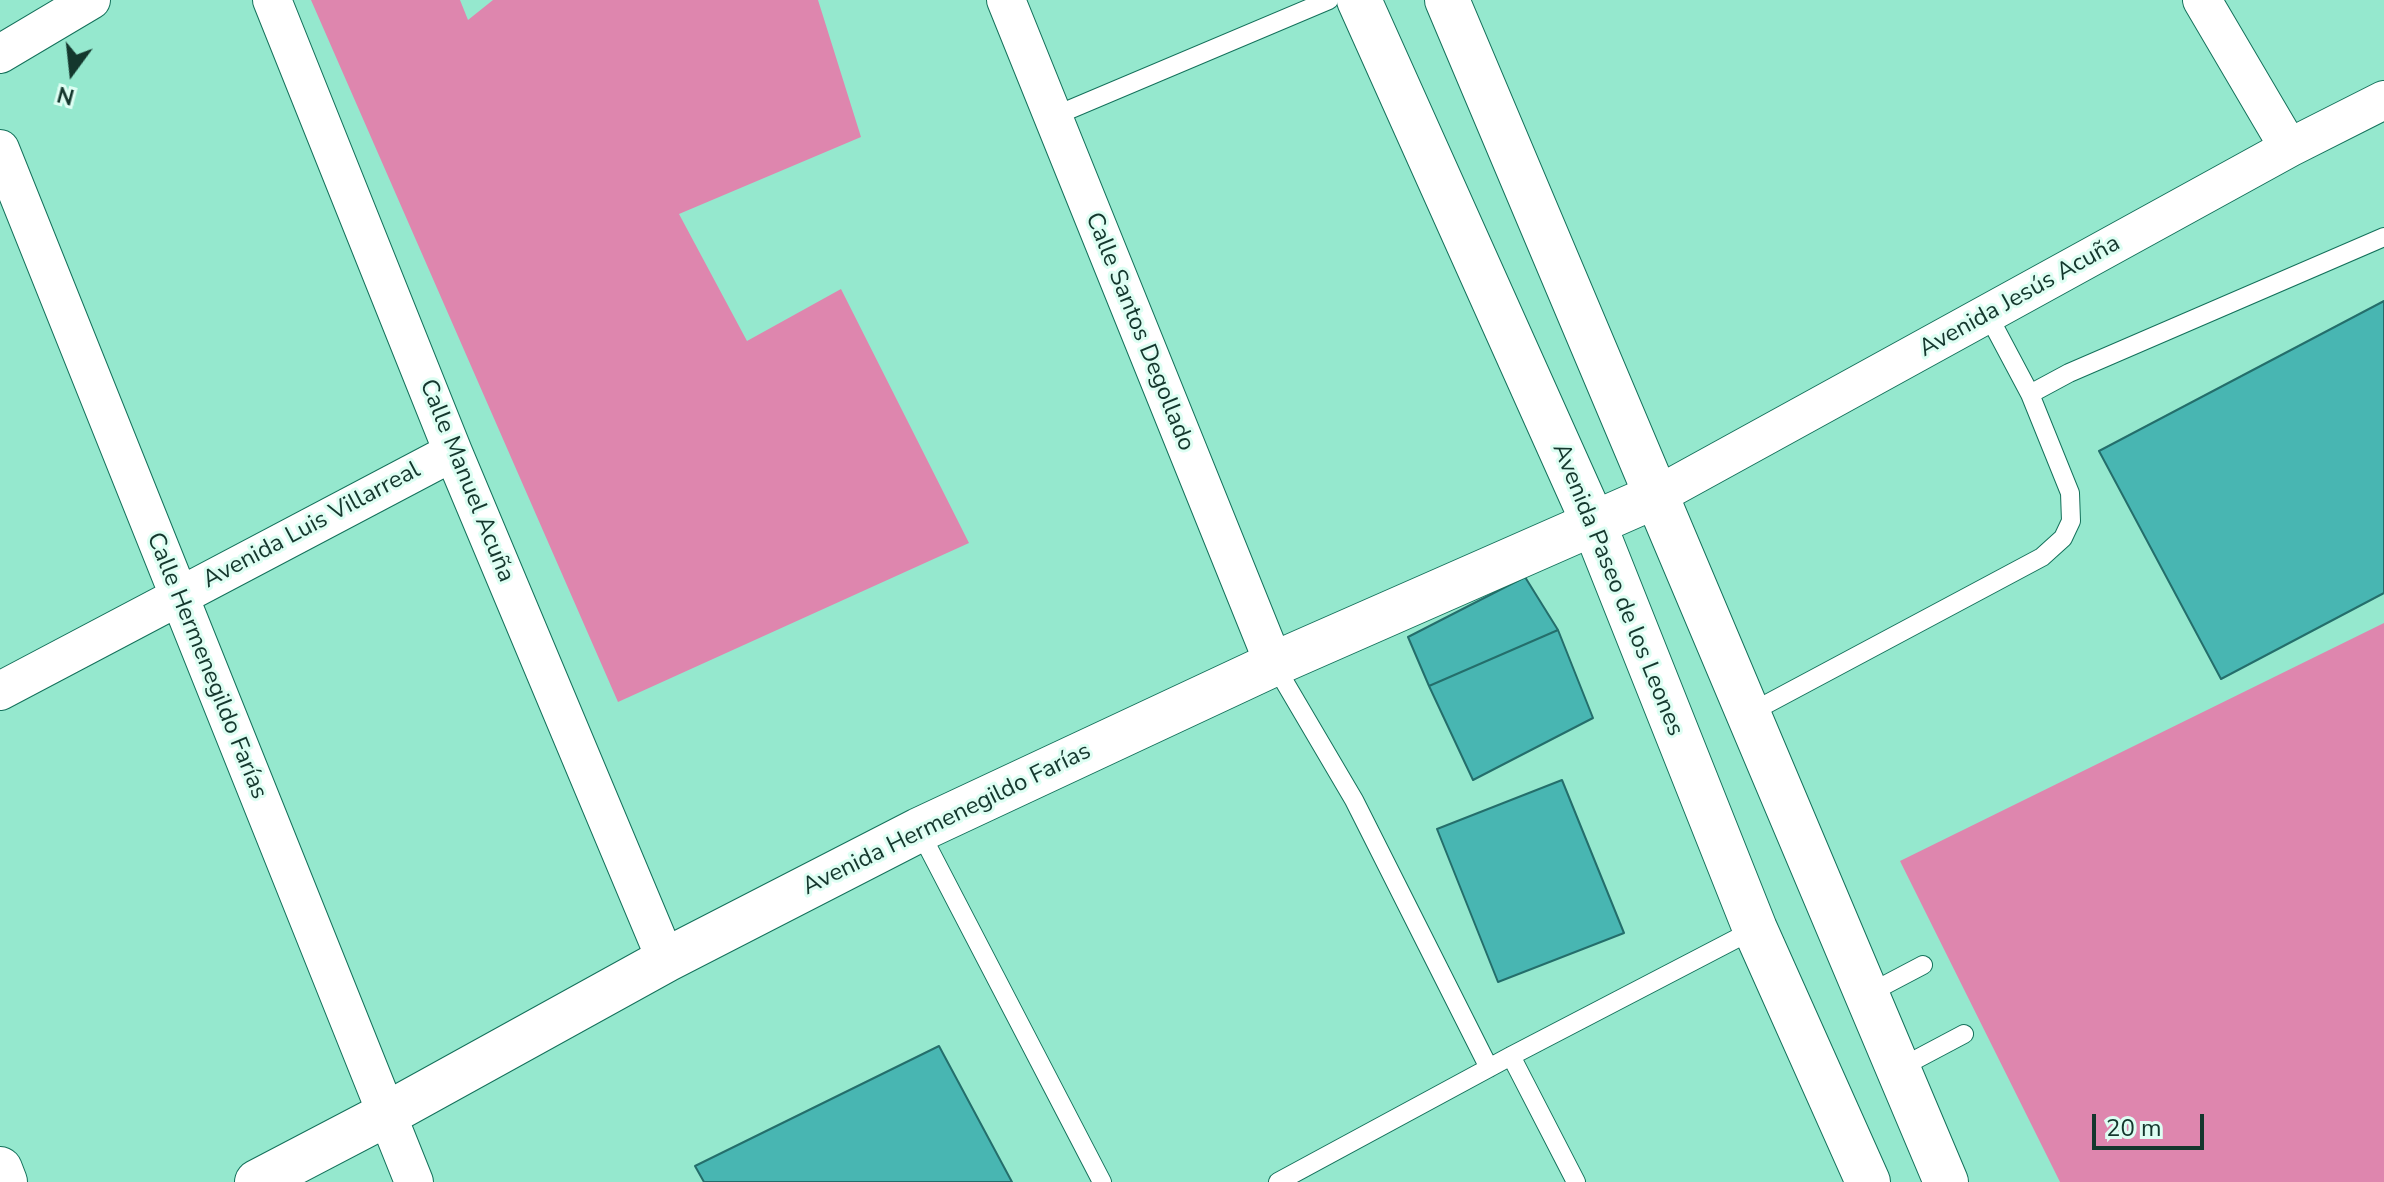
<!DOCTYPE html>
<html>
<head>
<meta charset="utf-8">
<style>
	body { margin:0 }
	#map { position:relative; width:2384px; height:1182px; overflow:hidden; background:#95e8ce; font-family:"Nunito Sans",sans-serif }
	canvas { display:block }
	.north { position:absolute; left:32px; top:32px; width:80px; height:80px; -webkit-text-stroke:6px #defef3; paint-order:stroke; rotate:195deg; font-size:22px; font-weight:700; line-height:32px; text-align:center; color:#14372d }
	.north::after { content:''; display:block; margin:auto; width:28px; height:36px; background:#14372d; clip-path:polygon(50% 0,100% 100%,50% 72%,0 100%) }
	.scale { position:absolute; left:2092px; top:1114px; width:112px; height:36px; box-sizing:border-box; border:4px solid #14372d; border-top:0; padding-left:10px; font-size:24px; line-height:28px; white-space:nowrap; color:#14372d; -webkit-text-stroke:6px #defef3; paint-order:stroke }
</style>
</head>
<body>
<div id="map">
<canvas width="2384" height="1182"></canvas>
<div class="north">N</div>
<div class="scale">20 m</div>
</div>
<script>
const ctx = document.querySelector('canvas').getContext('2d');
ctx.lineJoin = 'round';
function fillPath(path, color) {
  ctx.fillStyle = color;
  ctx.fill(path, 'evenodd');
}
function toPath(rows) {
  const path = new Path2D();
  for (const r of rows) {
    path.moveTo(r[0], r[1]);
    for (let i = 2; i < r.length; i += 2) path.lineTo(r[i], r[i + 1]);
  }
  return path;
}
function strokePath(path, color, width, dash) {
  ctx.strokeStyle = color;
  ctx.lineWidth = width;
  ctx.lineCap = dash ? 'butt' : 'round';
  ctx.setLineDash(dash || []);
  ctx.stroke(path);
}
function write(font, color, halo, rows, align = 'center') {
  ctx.font = font + ' "Nunito Sans",sans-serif';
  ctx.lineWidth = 6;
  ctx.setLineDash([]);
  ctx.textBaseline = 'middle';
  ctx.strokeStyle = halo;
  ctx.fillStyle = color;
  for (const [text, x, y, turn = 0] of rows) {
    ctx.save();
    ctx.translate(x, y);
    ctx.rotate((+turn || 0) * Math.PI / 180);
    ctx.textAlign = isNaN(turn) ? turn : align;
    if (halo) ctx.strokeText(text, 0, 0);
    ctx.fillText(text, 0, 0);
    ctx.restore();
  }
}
const green = toPath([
	[311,0,460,0,468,20,493,0,818,0,861,137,679,214,747,341,841,289,969,543,618,702],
	[2384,623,2384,1182,2060,1182,1900,861]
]);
const building = toPath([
	[2384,301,2384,593,2221,679,2099,451,2384,301],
	[1525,577,1558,630,1429,686,1408,637,1525,577],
	[1558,630,1593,718,1473,780,1429,686,1558,630],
	[1562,780,1624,933,1498,982,1437,829,1562,780],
	[939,1046,1012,1182,704,1182,695,1166,939,1046]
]);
const lane = toPath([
	[1052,117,1329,0],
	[2030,394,2069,373,2384,237],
	[1274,664,1354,800,1489,1068],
	[1748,714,2042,557,2063,538,2071,521,2070,493,2030,394,1988,315],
	[919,830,1102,1182],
	[1866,995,1923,965],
	[1511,1056,1576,1182],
	[1898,1069,1964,1034],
	[1278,1182,1511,1056,1755,929]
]);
const street = toPath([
	[272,0,453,452,666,960],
	[1006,0,1274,664],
	[2202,0,2289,148],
	[0,54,91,0],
	[0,149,414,1182],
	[1656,496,2289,148,2384,100],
	[0,691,453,452]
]);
const secondary = toPath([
	[0,1169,5,1182],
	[257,1182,387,1114,666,960,919,830,1274,664,1656,496]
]);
const primary = toPath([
	[1359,0,1593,522,1755,929,1868,1182],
	[1447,0,1946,1182]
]);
const streetNames = [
	["Avenida Jesús Acuña",2020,297,-29],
	["Calle Santos Degollado",1139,332,68],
	["Calle Manuel Acuña",466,481,68],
	["Avenida Luis Villarreal",312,526,-28],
	["Avenida Paseo de los Leones",1617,590,68],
	["Calle Hermenegildo Farías",206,666,68],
	["Avenida Hermenegildo Farías",947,820,-26]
];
fillPath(green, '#de86ae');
fillPath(building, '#48b6b2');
strokePath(building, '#246e6b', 2);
strokePath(lane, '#14715b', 20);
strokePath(street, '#14715b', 40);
strokePath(secondary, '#14715b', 46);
strokePath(primary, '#14715b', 46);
strokePath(lane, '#fff', 18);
strokePath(street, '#fff', 38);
strokePath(secondary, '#fff', 44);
strokePath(primary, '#fff', 44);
write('24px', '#14372d', '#defef3', streetNames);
</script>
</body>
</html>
